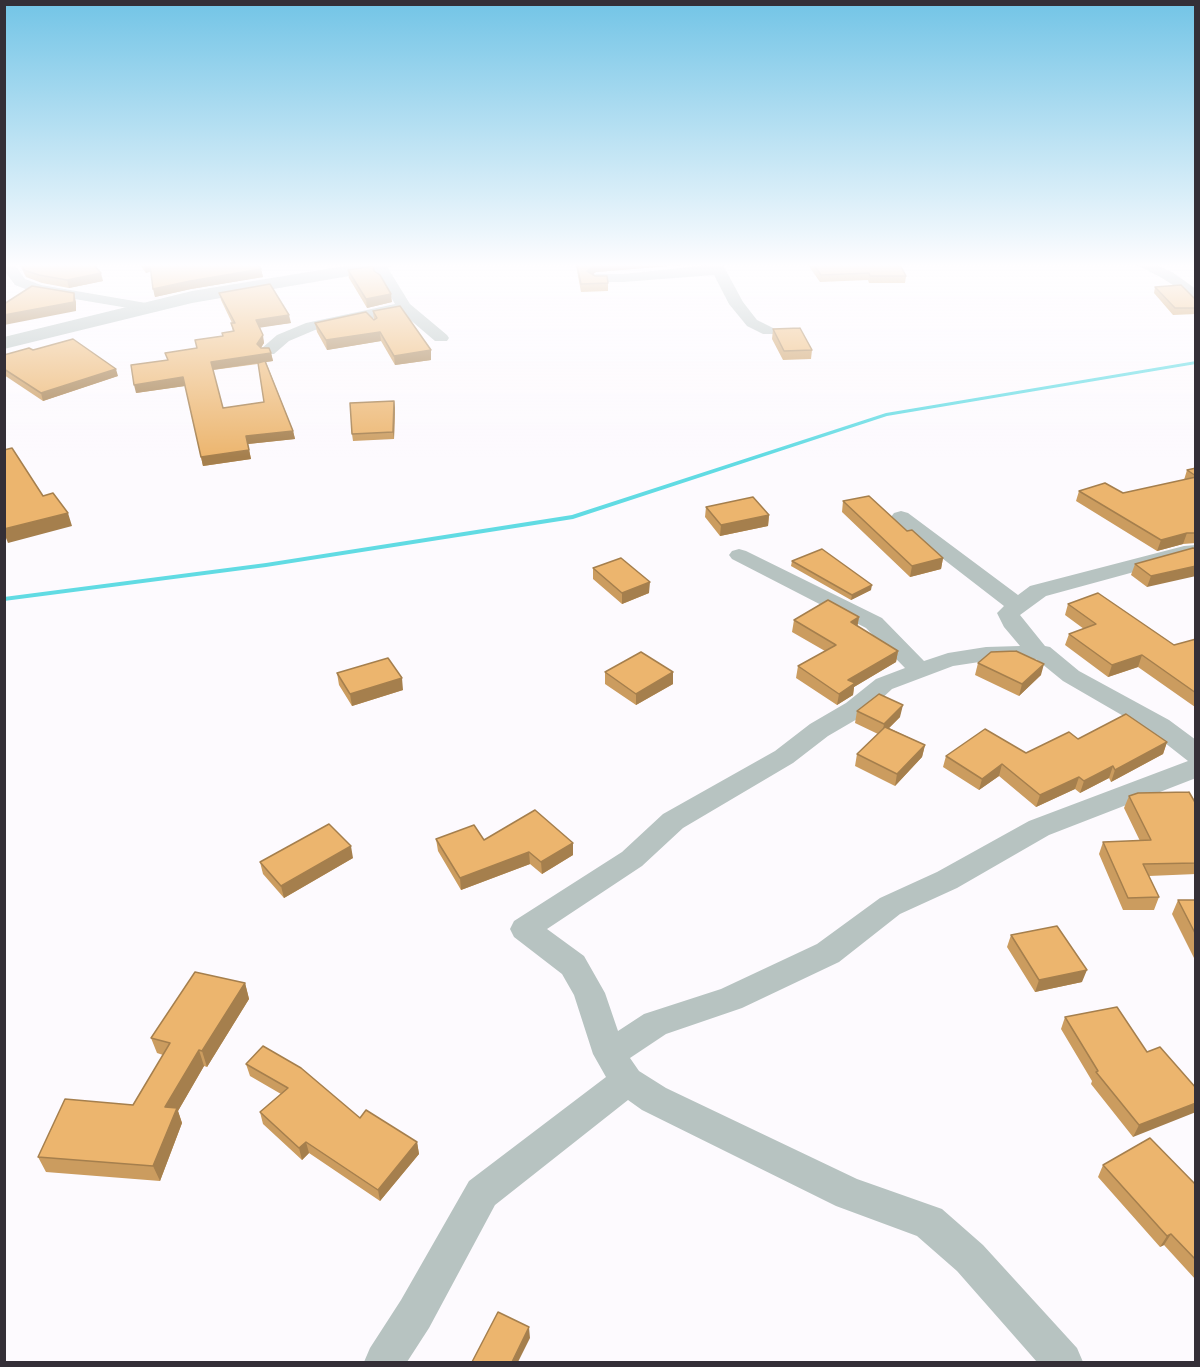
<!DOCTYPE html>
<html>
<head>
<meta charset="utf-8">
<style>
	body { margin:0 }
	#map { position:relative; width:1200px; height:1367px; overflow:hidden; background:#fdfafe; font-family:"Titillium Web",sans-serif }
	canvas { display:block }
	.frame { position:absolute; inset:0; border:6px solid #342f37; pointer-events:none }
</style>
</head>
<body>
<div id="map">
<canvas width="1200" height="1367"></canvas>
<div class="frame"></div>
</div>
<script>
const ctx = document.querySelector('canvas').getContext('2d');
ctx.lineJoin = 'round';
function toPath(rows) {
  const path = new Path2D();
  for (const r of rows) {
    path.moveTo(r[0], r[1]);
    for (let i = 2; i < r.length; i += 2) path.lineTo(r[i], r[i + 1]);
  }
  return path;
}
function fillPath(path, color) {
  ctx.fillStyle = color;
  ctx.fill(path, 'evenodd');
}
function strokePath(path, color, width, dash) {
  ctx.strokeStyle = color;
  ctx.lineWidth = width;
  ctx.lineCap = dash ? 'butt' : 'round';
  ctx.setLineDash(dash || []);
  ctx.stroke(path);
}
const stream = toPath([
	[1196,361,1196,364,887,416,573,519,266,567,4,601,4,597,266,563,572,515,886,413,1196,361]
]);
const minor = toPath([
	[4,265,15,265,25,279,41,285,146,303,153,307,146,311,33,292,15,285,4,270,4,265],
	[386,265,410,304,447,335,449,338,447,341,435,341,401,312,315,330,289,341,274,354,262,354,260,351,262,348,277,335,306,323,395,304,373,266,386,265],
	[709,265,723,265,743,302,757,320,773,328,776,331,773,334,763,334,747,326,729,304,714,275,623,282,596,282,589,278,596,274,623,274,709,265],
	[1137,265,1156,265,1172,272,1196,289,1196,300,1162,278,1137,265],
	[901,511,908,513,1018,595,1030,586,1184,546,1196,545,1196,559,1189,557,1046,596,1020,615,1045,646,1050,647,1079,671,1169,720,1196,740,1196,778,1049,835,957,888,900,914,839,962,742,1008,666,1034,630,1058,639,1071,666,1088,857,1179,942,1209,983,1245,1077,1348,1083,1362,1037,1362,957,1271,917,1236,836,1206,642,1110,628,1100,495,1205,429,1328,407,1362,364,1362,370,1348,401,1300,469,1181,606,1077,593,1054,574,995,562,974,514,937,510,929,514,921,622,852,663,814,775,751,810,724,846,703,876,679,905,668,866,628,732,559,729,555,732,551,739,549,746,551,882,618,924,661,948,653,986,647,1020,646,1004,627,997,613,1004,606,894,521,891,517,894,513,901,511],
	[1036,659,1063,681,1151,732,1188,761,1029,821,937,872,880,898,817,944,721,989,644,1014,618,1031,605,993,584,956,547,929,642,866,683,828,793,763,828,736,864,715,892,689,953,666,986,661,1036,659]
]);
const tertiary = toPath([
	[351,265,393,265,384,270,192,303,4,349,4,337,192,291,351,265]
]);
const wall = toPath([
	[20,265,94,265,103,281,69,288,42,283,26,277],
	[140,265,259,265,261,269,263,277,191,289,155,297,151,271,146,273],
	[576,265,681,265,596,272,593,274,608,283,608,291,581,292],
	[808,265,900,265,906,276,905,283,869,283,868,280,820,282],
	[348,270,392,302,367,308,349,278],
	[1155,287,1196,300,1196,314,1173,315,1154,293],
	[219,293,291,323,260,327,264,343,261,348,271,353,273,361,266,362,293,431,295,439,248,444,251,459,203,466,185,386,136,393,167,360,233,332,231,323,232,323,221,300],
	[258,364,264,402,223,408,213,370],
	[373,311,431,360,395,365,381,341,327,350,317,332,315,323,374,320],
	[773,329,812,350,811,359,783,360,772,339],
	[33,350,118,376,43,401,4,375,4,355],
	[394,401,395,408,394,439,353,441,352,434],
	[1196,468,1196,543,1183,544,1157,551,1076,501,1079,491,1123,493,1184,480,1187,470],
	[843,501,943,558,941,569,910,577,842,512],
	[706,507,769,515,768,526,720,536,705,517],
	[1196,549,1147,587,1131,575,1135,564],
	[792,561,871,590,851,600,791,566],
	[593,568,649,593,622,604,593,579],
	[1068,604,1174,645,1196,639,1196,710,1194,709,1195,707,1138,667,1108,677,1065,645,1069,634,1084,629,1065,615],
	[859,617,857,626,898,651,896,662,854,687,853,695,837,705,796,678,798,666,825,651,792,632,794,620],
	[978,663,1041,675,1019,696,975,675],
	[605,672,673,684,636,705,605,684],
	[337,673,403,690,352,706,339,685],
	[857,711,900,717,889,728,925,745,922,757,895,786,855,766,857,754,878,734,855,723],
	[1078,739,1167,742,1163,754,1111,782,1109,778,1080,793,1075,789,1036,807,999,776,979,790,943,767,946,756,1026,753],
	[1129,796,1196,804,1196,874,1149,876,1159,897,1154,910,1123,910,1099,854,1103,842,1140,841,1124,808],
	[436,839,573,843,573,855,542,874,530,864,461,890,438,851],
	[353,858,284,898,263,874,260,862],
	[1178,900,1196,900,1196,962,1172,914],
	[1011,935,1082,982,1035,992,1007,947],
	[245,983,249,999,207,1067,204,1066,178,1111,182,1123,160,1181,46,1172,38,1157,133,1105,163,1055,157,1053,151,1038],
	[1065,1017,1147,1052,1196,1088,1133,1137,1091,1084,1092,1081,1061,1029],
	[246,1064,360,1118,417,1142,419,1154,380,1201,309,1153,302,1160,263,1124,260,1112,281,1094,250,1076],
	[1103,1165,1196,1185,1196,1280,1164,1245,1160,1247,1098,1177]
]);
const shadedWall = toPath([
	[144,265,150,265,152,271,146,273],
	[594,265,681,265,596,272,587,279,587,271],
	[261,269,263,277,191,289,155,297,153,289,190,281],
	[101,273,103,281,69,288,67,280],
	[74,293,76,302,76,311,4,325,4,315],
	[391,294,392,302,367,308,366,299],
	[289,315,291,323,258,328,256,320],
	[380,332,381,341,327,350,326,340],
	[263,335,264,343,258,352,257,344],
	[431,350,431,360,395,365,394,356],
	[271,353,273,361,212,370,211,362],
	[116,369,118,376,43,401,41,393],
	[183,377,185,386,136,393,134,385],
	[394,401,395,408,394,439,393,432],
	[293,431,295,439,248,444,246,436],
	[249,450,251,459,203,466,201,457],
	[68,513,72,526,8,543,4,533,4,529],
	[769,515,768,526,720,536,721,525],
	[1187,533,1183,544,1157,551,1161,540],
	[943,558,941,569,910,577,912,566],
	[1196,566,1196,576,1147,587,1151,576],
	[650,582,649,593,622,604,622,593],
	[872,585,871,590,851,600,852,595],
	[859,617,857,629,851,622],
	[898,651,896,662,854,687,853,695,837,705,839,694,848,680],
	[1142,655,1138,667,1108,677,1112,665],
	[1044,664,1041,675,1019,696,1022,684],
	[673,672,673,684,636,705,636,694],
	[402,678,403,690,352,706,350,694],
	[903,705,900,717,882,735,884,724],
	[1167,742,1163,754,1111,782,1115,770],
	[925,745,922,757,895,786,897,774],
	[1002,764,999,776,979,790,982,779],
	[1113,766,1109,778,1080,793,1084,781],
	[1079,777,1075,789,1036,807,1040,795],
	[573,843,573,855,542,874,541,862],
	[351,846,353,858,284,898,281,886],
	[529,852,530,864,461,890,460,878],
	[1087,970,1082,982,1035,992,1039,980],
	[245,983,249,999,207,1067,202,1051],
	[199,1050,204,1066,178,1111,182,1123,160,1181,153,1166,165,1107],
	[1196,1103,1196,1112,1133,1137,1139,1125],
	[306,1142,309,1153,302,1160,299,1148],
	[417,1142,419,1154,380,1201,378,1190],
	[1171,1234,1164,1245,1160,1247,1167,1236],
	[529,1327,530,1338,518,1362,512,1362]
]);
const building = toPath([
	[22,265,94,265,101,273,67,280,39,275,24,270,22,265],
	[150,265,259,265,261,269,190,281,153,289,150,265],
	[577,265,594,265,587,271,595,276,607,276,608,283,581,284,577,265],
	[814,265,900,265,906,276,870,276,869,273,821,275,814,265],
	[373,266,374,271,380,275,391,294,366,299,348,270,373,266],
	[270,284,289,315,256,320,263,335,257,344,261,348,269,348,271,353,211,362,223,408,264,402,258,363,265,361,293,431,246,436,249,450,201,457,183,377,134,385,131,365,168,360,165,353,197,348,195,340,223,336,222,333,234,331,231,323,235,323,219,293,270,284],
	[1181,285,1196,300,1196,308,1175,308,1155,287,1181,285],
	[32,286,74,293,74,302,4,315,4,304,32,286],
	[400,306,431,350,394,356,380,332,326,340,315,323,366,312,374,320,377,318,373,311,400,306],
	[800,328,812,350,784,351,773,329,800,328],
	[73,339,116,369,41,393,4,369,4,355,29,348,33,350,73,339],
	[394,401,393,432,352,434,350,403,394,401],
	[12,448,43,496,53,493,68,513,4,529,4,450,12,448],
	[1196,468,1196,476,1187,470,1196,468],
	[1196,477,1196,533,1187,533,1161,540,1079,491,1105,483,1123,493,1196,477],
	[869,496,907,531,912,530,943,558,912,566,843,501,869,496],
	[753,497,769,515,721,525,706,507,753,497],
	[1193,548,1196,549,1196,566,1151,576,1135,564,1193,548],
	[822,549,872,585,852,595,792,561,822,549],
	[621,558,650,582,622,593,593,568,621,558],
	[1098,593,1174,645,1196,639,1196,693,1142,655,1112,665,1069,634,1096,624,1068,604,1098,593],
	[828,600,859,617,851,622,898,651,848,680,855,683,839,694,798,666,836,645,794,620,828,600],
	[1016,651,1044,664,1022,684,978,663,991,652,1016,651],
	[641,652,673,672,636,694,605,672,641,652],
	[388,658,402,678,350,694,337,673,388,658],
	[879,694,903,705,884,724,857,711,879,694],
	[1126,714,1167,742,1115,770,1113,766,1084,781,1079,777,1040,795,1002,764,982,779,946,756,985,729,1026,753,1069,732,1078,739,1126,714],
	[885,727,925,745,897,774,857,754,885,727],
	[1189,792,1196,804,1196,863,1143,864,1159,897,1128,898,1103,842,1151,840,1129,796,1138,793,1189,792],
	[535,810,573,843,541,862,529,852,460,878,436,839,474,825,484,840,535,810],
	[329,824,351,846,281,886,260,862,329,824],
	[1178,900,1196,900,1196,935,1178,900],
	[1057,926,1087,970,1039,980,1011,935,1057,926],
	[195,972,245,983,202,1051,199,1050,165,1107,177,1108,153,1166,38,1157,65,1099,133,1105,170,1043,151,1038,195,972],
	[1117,1007,1147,1052,1160,1047,1196,1088,1196,1103,1139,1125,1096,1072,1098,1071,1065,1017,1117,1007],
	[263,1046,301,1068,360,1118,366,1110,417,1142,378,1190,306,1142,299,1148,260,1112,288,1088,246,1064,263,1046],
	[1150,1138,1196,1185,1196,1260,1171,1234,1167,1236,1103,1165,1150,1138],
	[498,1312,529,1327,512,1362,472,1362,498,1312]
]);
fillPath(stream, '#61dbe3');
fillPath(minor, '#b7c3c1');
fillPath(tertiary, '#b7c3c1');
fillPath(wall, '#cb9c5f');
fillPath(shadedWall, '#a57f4d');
fillPath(building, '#ecb56e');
strokePath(building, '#a57f4d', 1.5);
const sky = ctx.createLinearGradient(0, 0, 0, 457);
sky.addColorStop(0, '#72c4e6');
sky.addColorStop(0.58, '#fefdff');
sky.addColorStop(1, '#fefdff00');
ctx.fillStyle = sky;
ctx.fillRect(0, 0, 1200, 457);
</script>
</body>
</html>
